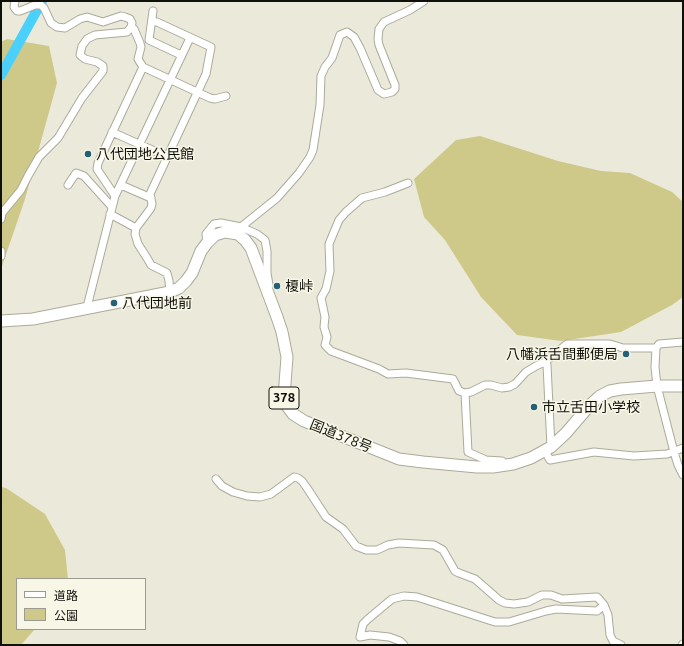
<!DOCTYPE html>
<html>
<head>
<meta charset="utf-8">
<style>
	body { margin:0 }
	#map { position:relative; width:684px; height:646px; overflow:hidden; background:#ebeada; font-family:Ubuntu,"Noto Sans JP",sans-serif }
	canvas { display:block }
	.frame { position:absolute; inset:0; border:2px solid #10100b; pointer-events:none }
	.legend { position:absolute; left:16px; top:578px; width:130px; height:52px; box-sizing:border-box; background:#f8f7e7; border:1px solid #9b9b8f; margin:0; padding:5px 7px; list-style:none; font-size:12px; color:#10100b }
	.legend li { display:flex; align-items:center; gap:8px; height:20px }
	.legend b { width:20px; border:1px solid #9b9b8f }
</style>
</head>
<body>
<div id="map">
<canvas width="684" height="646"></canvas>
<div class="frame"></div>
<ul class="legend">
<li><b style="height:5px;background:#fff"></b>道路</li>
<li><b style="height:11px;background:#cec989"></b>公園</li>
</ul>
</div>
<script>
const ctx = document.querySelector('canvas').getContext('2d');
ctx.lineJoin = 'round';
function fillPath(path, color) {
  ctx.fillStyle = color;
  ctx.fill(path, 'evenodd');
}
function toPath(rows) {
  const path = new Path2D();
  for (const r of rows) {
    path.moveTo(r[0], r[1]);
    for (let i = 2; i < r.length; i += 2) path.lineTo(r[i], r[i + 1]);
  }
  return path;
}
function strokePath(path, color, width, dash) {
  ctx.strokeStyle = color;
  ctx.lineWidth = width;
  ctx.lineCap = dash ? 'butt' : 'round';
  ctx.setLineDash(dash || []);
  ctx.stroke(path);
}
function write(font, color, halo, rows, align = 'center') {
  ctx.font = font + ' Ubuntu,"Noto Sans JP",sans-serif';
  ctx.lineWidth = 3;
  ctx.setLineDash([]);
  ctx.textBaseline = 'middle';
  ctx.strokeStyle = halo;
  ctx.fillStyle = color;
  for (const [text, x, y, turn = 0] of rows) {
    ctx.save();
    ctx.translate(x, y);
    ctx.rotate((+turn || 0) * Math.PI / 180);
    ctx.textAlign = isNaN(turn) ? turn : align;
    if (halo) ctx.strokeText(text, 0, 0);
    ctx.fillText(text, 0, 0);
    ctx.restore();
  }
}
const green = toPath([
	[7,39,49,46,57,83,25,199,1,269,1,42],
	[480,136,558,161,601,171,630,173,672,192,683,202,683,297,672,305,621,332,561,341,517,335,481,297,445,240,424,217,414,179,456,140],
	[1,487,6,488,45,514,65,550,68,579,17,579,17,629,35,629,21,645,1,645]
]);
const river = toPath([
	[1,75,42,1]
]);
const minor = toPath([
	[153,11,149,40,181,55],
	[131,27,134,29,140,43,141,47,138,59,143,67,210,98,215,99,226,96],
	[112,132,168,157],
	[408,183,385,192,362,198,346,212,339,220,329,244,330,271,326,289,321,298,325,317,324,327,327,337,325,345,331,351,379,369,388,374,406,373,453,379,459,391,465,393,471,392,485,385,491,385,502,388,509,387,515,384,526,372,536,366,545,362,567,344,610,344,623,348,656,348],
	[68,185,76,173,84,176,112,207],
	[121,185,151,198],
	[115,196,97,169,98,163,143,67],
	[110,214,136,228,135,234,138,244,147,258,151,265,167,273,169,281,170,292],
	[1,219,2,213,21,190,28,176,39,157,58,138,82,98,103,71,103,66,97,62,85,59,80,55,82,46,87,39,95,35,127,32,131,27,132,23,130,19,125,17,121,16,103,22,87,17,80,19,65,28,57,27,51,23,44,8,41,5,35,5,20,11,17,11,14,7,15,1],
	[241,227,277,198,299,173,310,157,313,150,320,105,321,76,325,67,332,58,340,35,347,32,354,37,360,48,378,90,384,94,392,92,395,89,395,85,379,45,378,39,379,29,384,22,410,10,424,1],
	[136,228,151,208,152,204,150,194,206,74,211,47,157,22,152,21],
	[207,243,206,234,214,224,221,223,241,227,257,234,265,240,267,251,267,273,269,285],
	[1,251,1,256],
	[88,309,88,303,115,196,190,38],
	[683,342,659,344,656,348,655,367,657,386,674,452,678,465,683,475],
	[545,362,547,365,551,447],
	[465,393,468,452,486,460,502,461],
	[545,451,550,460,594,452,634,456,667,454,683,448],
	[216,479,222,486,233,492,247,496,260,497,271,494,294,477,298,478,302,481,307,488,326,517,343,529,356,546,366,550,377,550,388,545,399,543,434,545,443,550,455,571,459,573,475,579,499,600,505,603,514,604,528,602,542,595,551,595,562,599,597,597,599,599,604,605,597,611,556,609,546,611,509,622,495,622,417,597,404,596,392,599,368,619,363,624,360,637,370,635,389,637,400,641,404,645],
	[604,605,608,615,610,635,613,641,621,645],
	[682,645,683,644]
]);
const highway = toPath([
	[1,321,33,319,170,292,179,288,186,281,192,273,201,251,207,243,215,235,225,232,238,234,245,240,251,248,277,317,282,332,287,357,284,397,287,406,293,414,304,421,399,459,423,462,477,467,493,467,513,464,531,458,551,447,566,433,590,405,600,396,610,391,621,389,657,386,683,386]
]);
const markers = [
	[88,154,4,"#226177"],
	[277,286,4,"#226177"],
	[114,303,4,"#226177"],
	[626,354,4,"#226177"],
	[534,407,4,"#226177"]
];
const shields = [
	[284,398,30]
];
const shieldNames = [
	["378",284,398]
];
const poiNames = [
	["八代団地公民館",96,154],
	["榎峠",285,286],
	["八代団地前",122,303],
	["八幡浜舌間郵便局",618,354,"right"],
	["市立舌田小学校",542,407]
];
const streetNames = [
	["国道378号",341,436,22]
];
fillPath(green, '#cec989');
strokePath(river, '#4bd0fc', 10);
strokePath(minor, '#abaa9b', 9);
strokePath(highway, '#abaa9b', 13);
strokePath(minor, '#fff', 7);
strokePath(highway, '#fff', 11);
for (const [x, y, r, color] of markers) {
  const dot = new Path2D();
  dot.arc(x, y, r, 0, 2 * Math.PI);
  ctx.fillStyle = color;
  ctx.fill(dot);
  strokePath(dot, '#f8f7e7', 1.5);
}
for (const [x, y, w] of shields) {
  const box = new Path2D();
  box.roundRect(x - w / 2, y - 11, w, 22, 3);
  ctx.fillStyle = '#f8f7e7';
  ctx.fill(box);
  strokePath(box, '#10100b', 1);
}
write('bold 13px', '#10100b', null, shieldNames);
write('14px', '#10100b', '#f8f7e7', poiNames, 'left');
write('14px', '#10100b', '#f8f7e7', streetNames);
</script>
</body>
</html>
